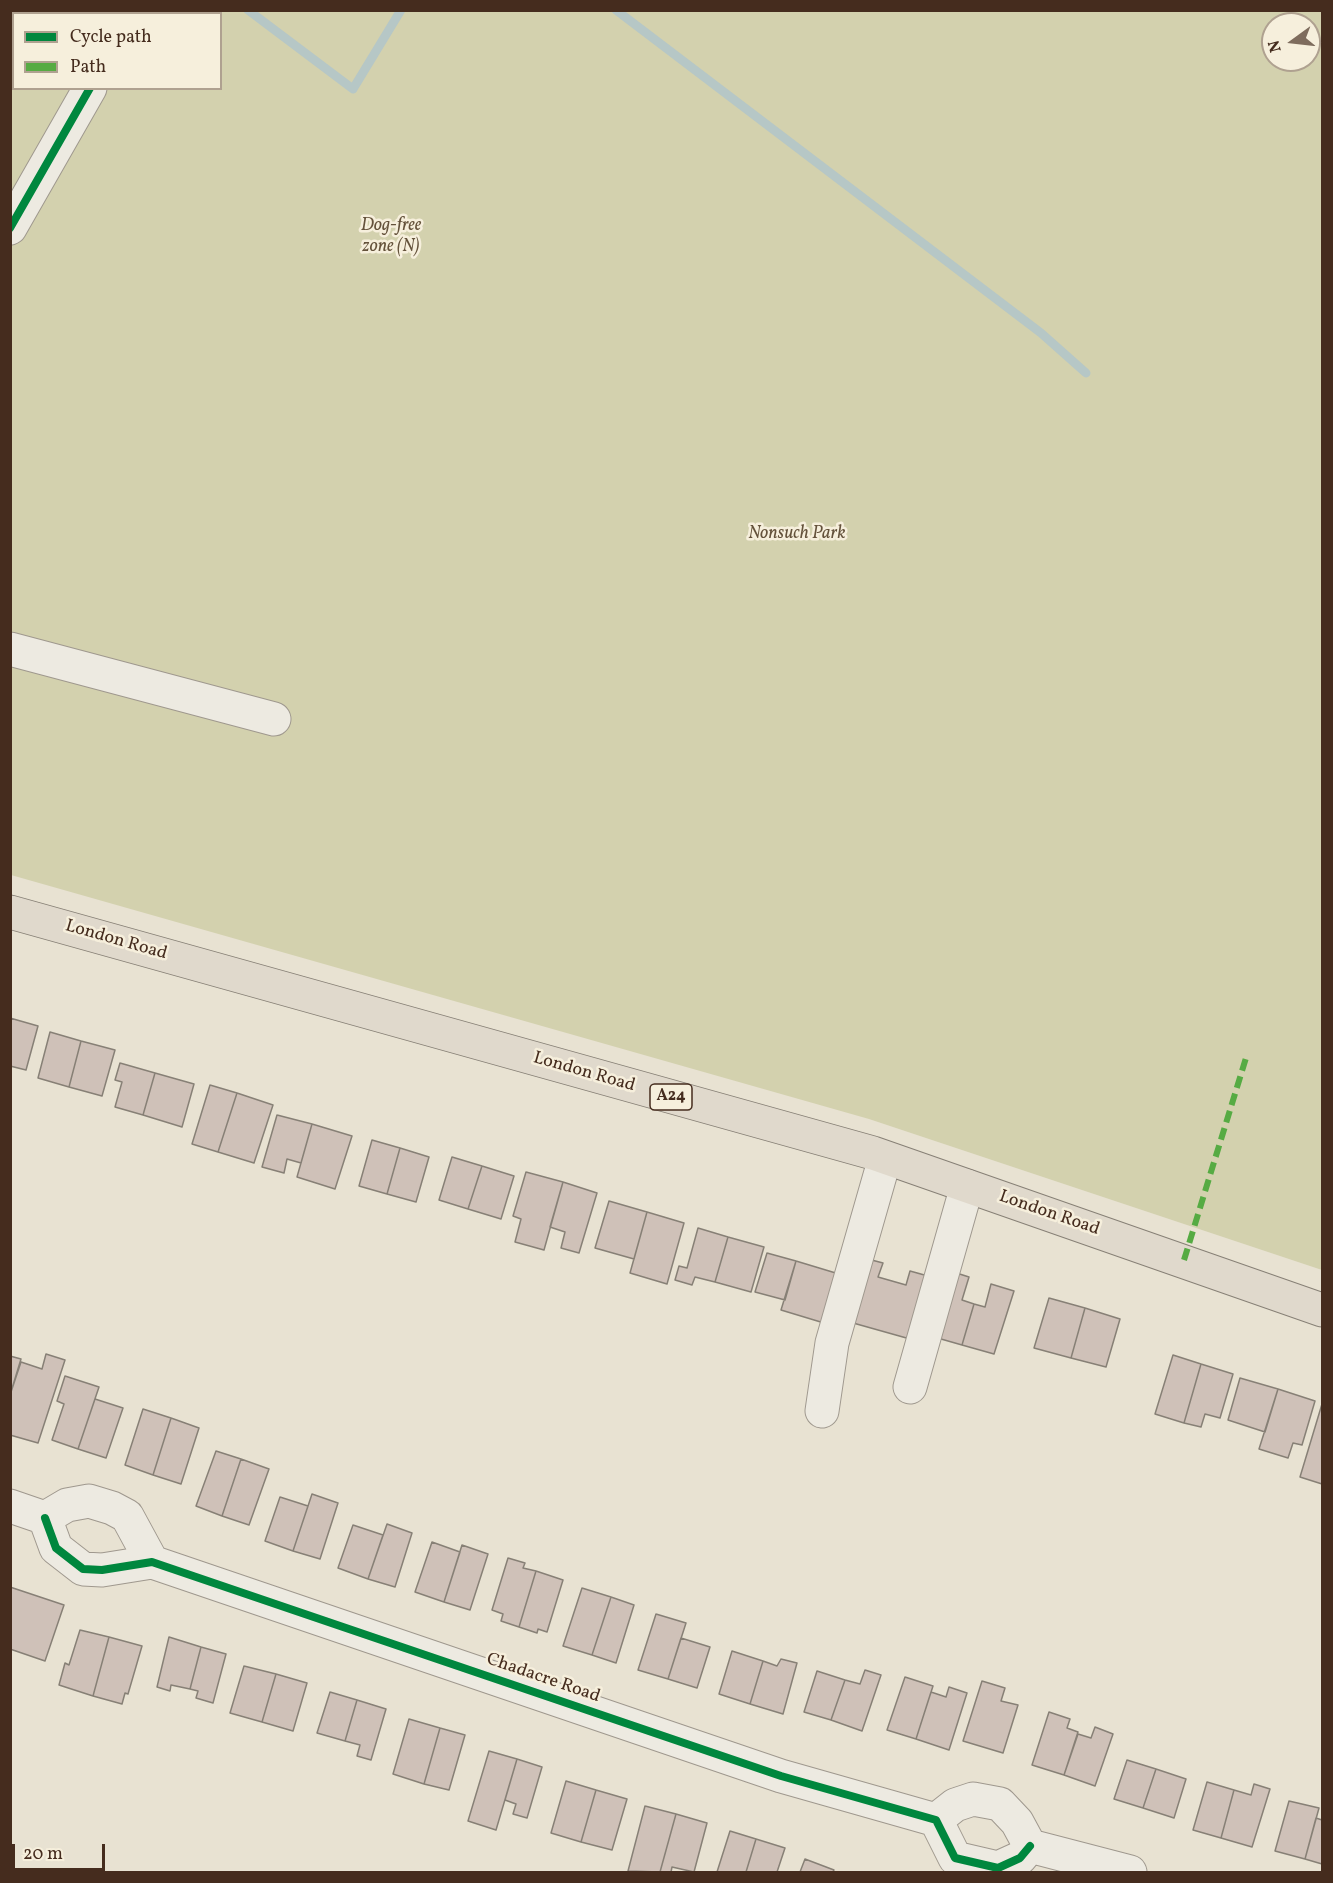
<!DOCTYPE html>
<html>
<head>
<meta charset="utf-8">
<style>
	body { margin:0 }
	#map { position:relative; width:1333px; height:1883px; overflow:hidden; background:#e8e2d2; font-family:Vollkorn,serif }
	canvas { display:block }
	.frame { position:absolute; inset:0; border:12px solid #452c1e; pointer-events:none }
	.legend { position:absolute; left:12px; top:12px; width:210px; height:78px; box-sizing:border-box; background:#f6efdc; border:2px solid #afa190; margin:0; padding:8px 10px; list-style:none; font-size:18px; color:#452c1e }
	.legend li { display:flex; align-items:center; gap:12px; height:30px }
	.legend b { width:30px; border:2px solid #afa190 }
	.north { position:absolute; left:1261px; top:12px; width:60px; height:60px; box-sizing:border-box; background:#f6efdc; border:2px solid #afa190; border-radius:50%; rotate:255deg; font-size:16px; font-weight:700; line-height:24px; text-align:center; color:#452c1e }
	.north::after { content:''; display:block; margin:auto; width:21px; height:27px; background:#7e6c5d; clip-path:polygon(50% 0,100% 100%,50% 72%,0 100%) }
	.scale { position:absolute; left:12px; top:1844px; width:93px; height:27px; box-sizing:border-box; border:3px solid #452c1e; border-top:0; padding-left:8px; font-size:18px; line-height:21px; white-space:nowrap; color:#452c1e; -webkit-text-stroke:4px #f6efdc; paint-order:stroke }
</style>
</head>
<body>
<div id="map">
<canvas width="1333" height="1883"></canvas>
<div class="frame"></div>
<ul class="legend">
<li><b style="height:8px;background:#00873e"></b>Cycle path</li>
<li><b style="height:8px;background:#56ab43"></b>Path</li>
</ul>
<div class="north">N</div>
<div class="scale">20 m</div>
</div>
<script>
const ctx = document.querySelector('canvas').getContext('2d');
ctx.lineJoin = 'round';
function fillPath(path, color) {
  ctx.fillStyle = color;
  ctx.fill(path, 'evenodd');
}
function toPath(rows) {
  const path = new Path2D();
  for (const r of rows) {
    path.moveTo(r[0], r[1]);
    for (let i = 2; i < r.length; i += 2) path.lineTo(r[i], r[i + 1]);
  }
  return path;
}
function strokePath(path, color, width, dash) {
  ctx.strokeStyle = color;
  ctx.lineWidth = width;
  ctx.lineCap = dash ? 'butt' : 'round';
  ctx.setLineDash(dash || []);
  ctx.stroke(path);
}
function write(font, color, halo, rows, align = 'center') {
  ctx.font = font + ' Vollkorn,serif';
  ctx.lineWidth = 5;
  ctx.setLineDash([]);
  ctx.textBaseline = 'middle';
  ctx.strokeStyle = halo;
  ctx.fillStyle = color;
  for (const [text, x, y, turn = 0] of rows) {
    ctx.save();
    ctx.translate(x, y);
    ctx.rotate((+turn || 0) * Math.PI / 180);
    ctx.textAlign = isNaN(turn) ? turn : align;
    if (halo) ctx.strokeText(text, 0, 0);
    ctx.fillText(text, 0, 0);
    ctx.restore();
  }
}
const green = toPath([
	[10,11,1322,11,1322,1270,869,1119,11,875],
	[14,14,220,14,220,88,14,88],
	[1273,24,1309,24,1309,60,1273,60]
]);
const stream = toPath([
	[248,10,353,89,401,10],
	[616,10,1041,333,1086,373]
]);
const building = toPath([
	[10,1018,38,1026,26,1070,10,1066,10,1018],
	[50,1032,81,1041,69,1087,38,1078,50,1032],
	[81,1041,115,1050,102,1096,69,1087,81,1041],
	[120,1063,155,1073,143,1115,115,1107,122,1082,115,1080,120,1063],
	[155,1073,194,1084,182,1127,143,1115,155,1073],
	[210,1085,237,1093,218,1152,192,1144,210,1085],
	[237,1093,273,1105,254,1163,218,1152,237,1093],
	[277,1115,312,1124,301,1163,287,1159,284,1173,262,1167,277,1115],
	[312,1124,352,1136,335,1189,297,1177,312,1124],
	[372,1140,400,1148,387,1194,359,1186,372,1140],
	[400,1148,429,1157,416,1202,387,1194,400,1148],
	[452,1157,482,1166,468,1209,439,1200,452,1157],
	[482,1166,514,1176,501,1219,468,1209,482,1166],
	[526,1172,563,1182,544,1250,515,1242,521,1219,513,1216,526,1172],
	[563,1182,597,1193,579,1253,561,1248,565,1232,550,1227,563,1182],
	[609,1201,647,1212,634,1259,595,1248,609,1201],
	[647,1212,684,1223,667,1284,630,1273,647,1212],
	[698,1228,728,1237,715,1282,695,1277,692,1285,675,1280,679,1266,687,1268,698,1228],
	[728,1237,764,1247,751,1292,715,1282,728,1237],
	[767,1253,796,1261,785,1300,755,1292,767,1253],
	[864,1258,883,1263,878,1277,906,1285,910,1271,928,1276,910,1339,846,1321,864,1258],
	[796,1261,839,1274,824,1323,781,1310,796,1261],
	[947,1270,969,1277,962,1300,974,1304,962,1345,927,1335,947,1270],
	[991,1284,1014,1291,994,1354,962,1345,974,1304,985,1307,991,1284],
	[1049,1298,1085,1308,1071,1358,1034,1348,1049,1298],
	[1085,1308,1120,1319,1106,1367,1071,1358,1085,1308],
	[46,1354,65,1360,38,1443,10,1435,10,1395,21,1362,42,1369,46,1354],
	[1173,1355,1201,1364,1184,1423,1155,1414,1173,1355],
	[10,1356,21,1359,10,1395,10,1356],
	[1201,1364,1233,1374,1220,1418,1205,1414,1201,1427,1184,1423,1201,1364],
	[65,1376,99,1387,78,1449,52,1440,64,1404,57,1401,65,1376],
	[1240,1378,1278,1389,1265,1432,1228,1420,1240,1378],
	[1278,1389,1315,1401,1302,1445,1293,1443,1288,1458,1259,1449,1278,1389],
	[95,1399,123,1408,106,1458,78,1449,95,1399],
	[1322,1404,1322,1484,1300,1477,1322,1404],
	[143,1409,171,1418,153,1475,125,1465,143,1409],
	[171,1418,199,1428,181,1484,153,1475,171,1418],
	[216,1451,241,1459,222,1516,196,1506,216,1451],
	[241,1459,269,1469,249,1525,222,1516,241,1459],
	[312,1494,338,1503,320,1559,293,1551,312,1494],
	[280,1497,308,1506,293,1551,265,1541,280,1497],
	[387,1524,412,1533,395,1587,368,1579,387,1524],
	[353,1525,383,1535,368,1579,338,1568,353,1525],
	[432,1542,460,1552,444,1602,415,1592,432,1542],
	[462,1545,488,1554,470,1610,444,1602,462,1545],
	[508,1558,525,1563,523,1568,536,1571,519,1627,501,1621,503,1614,492,1610,508,1558],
	[536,1571,563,1580,547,1632,538,1629,537,1633,519,1627,536,1571],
	[10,1587,64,1605,45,1661,10,1649,10,1587],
	[582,1588,611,1597,592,1655,563,1646,582,1588],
	[611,1597,634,1605,616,1663,592,1655,611,1597],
	[656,1614,686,1623,668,1679,638,1670,656,1614],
	[80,1630,109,1637,93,1696,59,1685,65,1663,69,1665,80,1630],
	[109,1637,142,1646,128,1694,125,1693,122,1704,93,1696,109,1637],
	[169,1637,201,1647,190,1689,171,1685,170,1691,157,1687,169,1637],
	[681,1638,710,1647,697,1688,668,1679,681,1638],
	[201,1647,226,1654,213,1703,196,1698,198,1691,190,1689,201,1647],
	[732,1651,763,1661,750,1704,719,1694,732,1651],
	[781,1659,797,1663,783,1714,750,1704,763,1661,777,1666,781,1659],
	[244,1666,276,1674,262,1722,230,1713,244,1666],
	[865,1670,881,1675,862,1731,831,1720,845,1680,860,1684,865,1670],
	[817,1671,845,1680,831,1720,804,1712,817,1671],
	[276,1674,307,1683,293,1731,262,1722,276,1674],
	[905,1677,933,1686,916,1739,887,1730,905,1677],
	[982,1681,1005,1688,1001,1701,1018,1705,1003,1753,963,1741,982,1681],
	[949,1687,967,1693,949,1750,916,1739,931,1692,946,1697,949,1687],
	[330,1692,357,1700,345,1741,317,1733,330,1692],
	[357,1700,386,1709,371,1760,357,1756,360,1745,345,1741,357,1700],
	[1049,1712,1070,1719,1067,1728,1078,1732,1064,1775,1032,1765,1049,1712],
	[409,1719,440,1728,424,1784,393,1774,409,1719],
	[1095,1727,1113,1734,1095,1786,1064,1775,1078,1734,1091,1738,1095,1727],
	[440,1728,465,1735,449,1790,424,1784,440,1728],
	[489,1751,517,1759,496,1830,468,1821,489,1751],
	[517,1759,542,1767,527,1818,513,1814,516,1804,505,1800,517,1759],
	[1127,1760,1156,1769,1143,1808,1114,1799,1127,1760],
	[1156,1769,1186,1779,1174,1818,1143,1808,1156,1769],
	[566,1781,596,1790,581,1842,551,1833,566,1781],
	[1207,1782,1234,1790,1221,1838,1193,1830,1207,1782],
	[1254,1784,1270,1789,1252,1847,1221,1838,1234,1790,1251,1795,1254,1784],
	[596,1790,627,1799,612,1850,581,1842,596,1790],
	[1289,1801,1319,1808,1305,1859,1275,1851,1289,1801],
	[645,1806,676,1814,660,1872,628,1871,645,1806],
	[676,1814,707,1823,694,1872,672,1867,671,1872,660,1872,676,1814],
	[1316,1818,1322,1820,1322,1864,1305,1859,1316,1818],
	[730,1831,756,1839,746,1872,717,1872,730,1831],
	[756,1839,785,1848,777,1872,746,1872,756,1839],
	[805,1859,834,1870,833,1872,800,1872,805,1859]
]);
const minor = toPath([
	[145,14,147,10],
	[10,228,90,88],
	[10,649,274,719],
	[910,1387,967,1186],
	[822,1411,832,1343,885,1158],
	[10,1506,45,1518,67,1505,89,1501,112,1508,127,1516,152,1562],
	[45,1518,56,1548,83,1569,102,1570,152,1562,781,1776,936,1820,955,1858,998,1868,1020,1858,1030,1846],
	[936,1820,955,1805,973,1799,1000,1804,1017,1822,1030,1846,1130,1872]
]);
const highway = toPath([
	[10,912,873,1153,1322,1310]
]);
const quiet = toPath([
	[145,14,147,10],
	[1184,1260,1246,1058]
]);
const cycleway = toPath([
	[10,228,90,88],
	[45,1518,56,1548,83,1569,102,1570,152,1562,781,1776,936,1820,955,1858,998,1868,1020,1858,1030,1846]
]);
const shields = [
	[671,1097,42]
];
const shieldNames = [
	["A24",671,1097]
];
const parkNames = [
	["Dog-free",391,227],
	["zone (N)",391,248],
	["Nonsuch Park",797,535]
];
const streetNames = [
	["London Road",116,941,16],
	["London Road",584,1073,16],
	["London Road",1049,1214,19],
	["Chadacre Road",543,1679,19]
];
fillPath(green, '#d3d1ae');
strokePath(stream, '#b6c7c6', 9);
fillPath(building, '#cfc1b8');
strokePath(building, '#878076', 1.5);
strokePath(minor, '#9f988e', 35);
strokePath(highway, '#878076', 35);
strokePath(minor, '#edeae1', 33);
strokePath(highway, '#e0d9cc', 33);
strokePath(quiet, '#56ab43', 6, [12, 6]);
strokePath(cycleway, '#00873e', 8);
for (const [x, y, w] of shields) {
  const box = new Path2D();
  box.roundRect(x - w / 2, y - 13, w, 26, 4.5);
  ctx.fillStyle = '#f6efdc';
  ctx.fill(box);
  strokePath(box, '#452c1e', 1.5);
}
write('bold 16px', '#452c1e', null, shieldNames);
write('italic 18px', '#64523b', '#f6efdc', parkNames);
write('18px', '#452c1e', '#f6efdc', streetNames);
</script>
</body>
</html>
